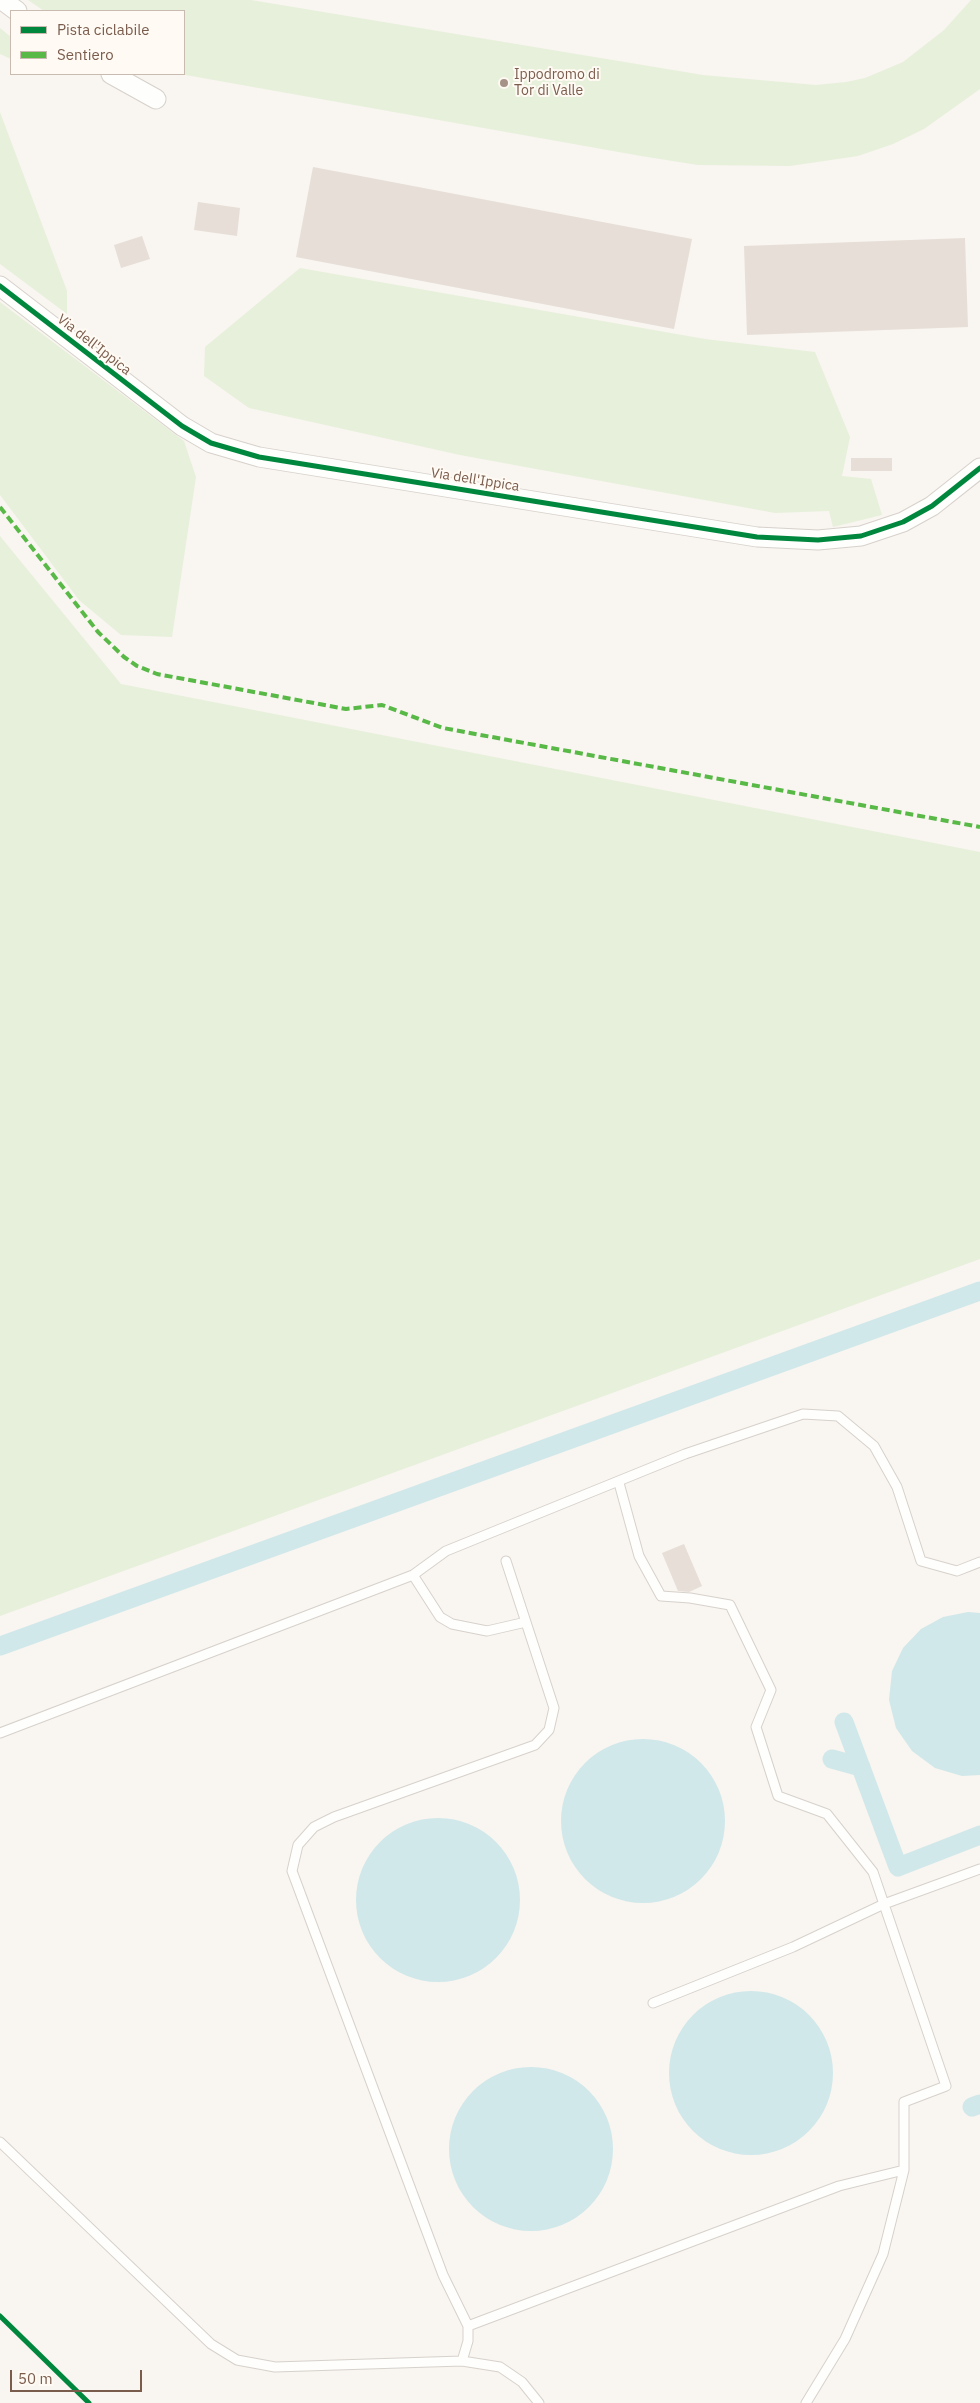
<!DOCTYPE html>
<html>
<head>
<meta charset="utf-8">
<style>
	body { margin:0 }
	#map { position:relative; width:980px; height:2403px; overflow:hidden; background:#f9f5f0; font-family:"IBM Plex Sans",sans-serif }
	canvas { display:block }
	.legend { position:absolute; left:10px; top:10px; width:175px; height:65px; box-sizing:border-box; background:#fffaf3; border:1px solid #cabbb1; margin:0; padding:6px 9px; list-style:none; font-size:15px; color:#7a5c4d }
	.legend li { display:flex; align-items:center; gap:10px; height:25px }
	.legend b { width:25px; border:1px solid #cabbb1 }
	.scale { position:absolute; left:10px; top:2370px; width:132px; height:22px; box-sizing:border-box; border:2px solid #7a5c4d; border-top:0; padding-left:6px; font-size:15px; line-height:18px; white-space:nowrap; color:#7a5c4d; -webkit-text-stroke:4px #fffaf3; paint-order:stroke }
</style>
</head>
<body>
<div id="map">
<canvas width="980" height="2403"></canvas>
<ul class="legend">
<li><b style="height:6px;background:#00873e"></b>Pista ciclabile</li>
<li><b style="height:6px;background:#58b947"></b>Sentiero</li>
</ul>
<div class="scale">50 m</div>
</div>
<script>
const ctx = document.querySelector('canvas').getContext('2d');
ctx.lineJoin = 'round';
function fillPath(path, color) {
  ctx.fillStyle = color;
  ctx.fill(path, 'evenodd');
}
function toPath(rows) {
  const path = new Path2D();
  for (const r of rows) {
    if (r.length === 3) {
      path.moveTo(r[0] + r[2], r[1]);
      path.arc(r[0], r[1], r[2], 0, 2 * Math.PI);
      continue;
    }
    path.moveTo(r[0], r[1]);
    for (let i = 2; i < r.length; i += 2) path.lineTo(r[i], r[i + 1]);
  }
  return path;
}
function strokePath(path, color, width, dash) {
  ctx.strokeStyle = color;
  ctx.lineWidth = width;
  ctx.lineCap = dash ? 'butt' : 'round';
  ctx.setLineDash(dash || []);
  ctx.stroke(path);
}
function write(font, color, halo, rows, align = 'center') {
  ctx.font = font + ' "IBM Plex Sans",sans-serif';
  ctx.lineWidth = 4;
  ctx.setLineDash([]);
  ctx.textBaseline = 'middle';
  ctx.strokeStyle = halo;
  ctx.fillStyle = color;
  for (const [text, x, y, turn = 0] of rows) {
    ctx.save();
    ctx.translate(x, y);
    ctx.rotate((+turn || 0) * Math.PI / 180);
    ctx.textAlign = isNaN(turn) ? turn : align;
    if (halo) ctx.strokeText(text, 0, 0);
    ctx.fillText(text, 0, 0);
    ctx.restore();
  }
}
const green = toPath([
	[28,0,251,0,703,75,816,85,846,82,865,78,903,62,944,30,971,0,980,0,980,89,924,129,893,144,858,156,790,166,698,165,641,156,180,74,184,74,184,11,44,11],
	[0,28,11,37,11,59,0,54],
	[0,112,67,291,67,314,0,264],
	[300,268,705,339,815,352,850,437,842,476,871,479,882,515,833,527,829,511,775,513,460,455,249,408,204,376,205,347],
	[0,302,184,441,196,477,172,637,121,635,79,600,0,495],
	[0,536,121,684,980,852,980,1259,0,1616]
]);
const water = toPath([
	[968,1612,980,1613,980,1775,962,1776,935,1768,912,1751,896,1728,889,1700,892,1671,903,1648,921,1629,943,1617],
	[643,1821,82],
	[438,1900,82],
	[751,2073,82],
	[531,2149,82]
]);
const canal = toPath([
	[0,1646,980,1291],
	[844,1722,898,1867,980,1835],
	[832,1759,861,1767],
	[972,2107,980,2104]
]);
const building = toPath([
	[313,167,692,239,674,329,296,257],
	[198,202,240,208,237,236,194,230],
	[142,236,150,259,121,268,114,245],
	[965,238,968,327,747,335,744,246],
	[851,458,892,458,892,471,851,471],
	[684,1544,702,1586,689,1592,678,1591,662,1553]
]);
const service = toPath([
	[619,1483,639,1556,661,1596,690,1598,730,1605,771,1690,756,1727,778,1796,827,1814,873,1872,946,2086,904,2102,904,2170,883,2254,845,2339,806,2403],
	[413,1575,440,1617,452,1624,487,1631,526,1622],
	[0,1733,413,1575,446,1551,685,1454,803,1414,838,1416,874,1446,897,1487,921,1561,957,1571,980,1562],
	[653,2003,793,1947,884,1904,980,1869],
	[0,2142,211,2344,237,2360,275,2367,462,2361,500,2367,522,2382,539,2403],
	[468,2326,443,2275,292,1871,298,1845,314,1827,334,1817,535,1745,549,1730,554,1708,506,1561],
	[462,2361,468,2341,468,2326,839,2186,904,2170]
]);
const minor = toPath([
	[2,0,17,11],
	[111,74,156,99],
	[0,286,182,426,211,443,259,457,757,537,818,540,861,536,903,522,932,506,980,468]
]);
const quiet = toPath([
	[0,507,98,632,124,657,137,666,157,674,346,709,382,705,443,728,980,827]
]);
const cycleway = toPath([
	[0,286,182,426,211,443,259,457,757,537,818,540,861,536,903,522,932,506,980,468],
	[0,2316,89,2403]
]);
const markers = [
	[504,83,5,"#a69286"]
];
const poiNames = [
	["Ippodromo di",514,75],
	["Tor di Valle",514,91]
];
const streetNames = [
	["Via dell'Ippica",94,345,38],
	["Via dell'Ippica",475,480,9]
];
fillPath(green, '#e7f0db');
fillPath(water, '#d0e8ea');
strokePath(canal, '#d0e8ea', 19);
fillPath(building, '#e6ded7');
strokePath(service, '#d7d1cb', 11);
strokePath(minor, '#d7d1cb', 21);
strokePath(service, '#fefefd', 9);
strokePath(minor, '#fefefd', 19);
strokePath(quiet, '#58b947', 4, [8, 4]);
strokePath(cycleway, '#00873e', 5);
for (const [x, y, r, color] of markers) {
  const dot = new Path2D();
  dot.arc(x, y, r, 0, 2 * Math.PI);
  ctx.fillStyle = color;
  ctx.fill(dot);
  strokePath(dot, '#fffaf3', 2);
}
write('14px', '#7a5c4d', '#fffaf3', poiNames, 'left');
write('14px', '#7a5c4d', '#fffaf3', streetNames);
</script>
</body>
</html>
